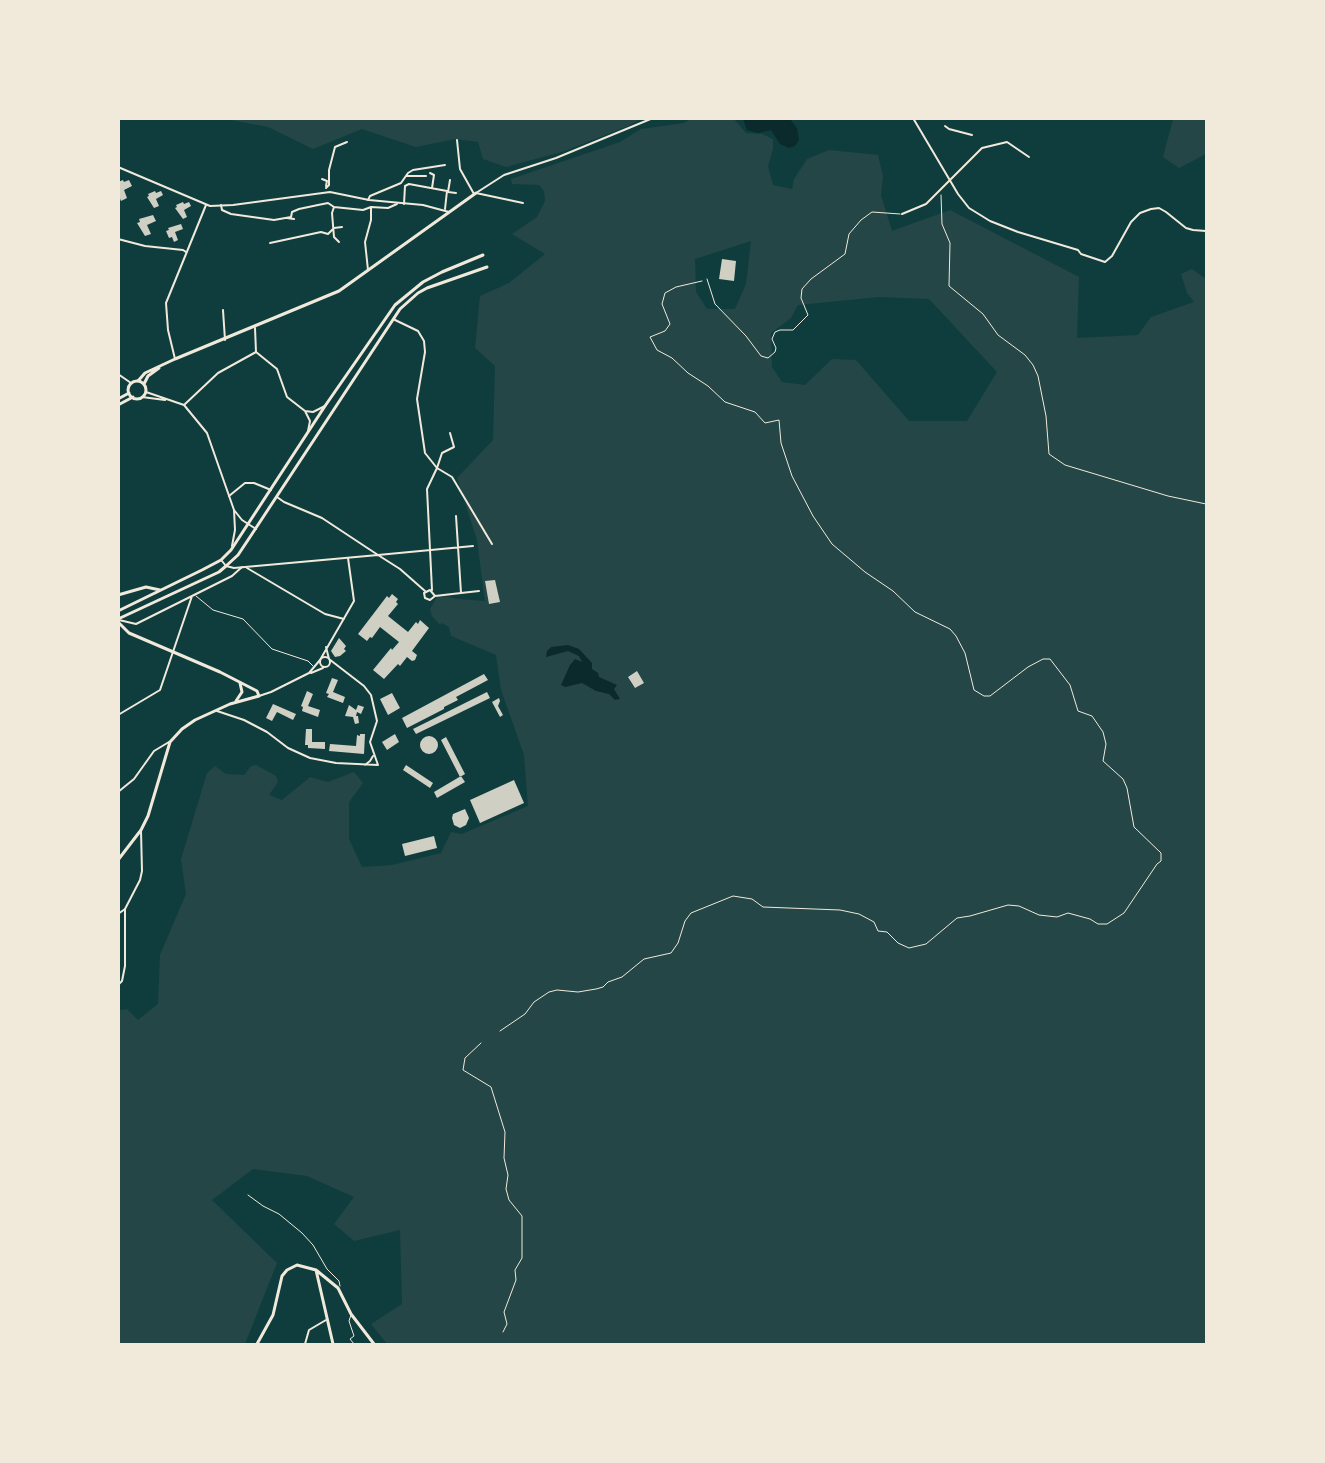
<!DOCTYPE html>
<html>
<head>
<meta charset="utf-8">
<style>
	body { margin:0 }
	#map { position:relative; width:1325px; height:1463px; overflow:hidden; background:#0f3d3e; font-family:"Varela Round",sans-serif }
	canvas { display:block }
	.frame { position:absolute; inset:0; border:120px solid #f1e9da; pointer-events:none }
</style>
</head>
<body>
<div id="map">
<canvas width="1325" height="1463"></canvas>
<div class="frame"></div>
</div>
<script>
const ctx = document.querySelector('canvas').getContext('2d');
ctx.lineJoin = 'round';
function fillPath(path, color) {
  ctx.fillStyle = color;
  ctx.fill(path, 'evenodd');
}
function toPath(rows) {
  const path = new Path2D();
  for (const r of rows) {
    if (r.length === 3) {
      path.moveTo(r[0] + r[2], r[1]);
      path.arc(r[0], r[1], r[2], 0, 2 * Math.PI);
      continue;
    }
    path.moveTo(r[0], r[1]);
    for (let i = 2; i < r.length; i += 2) path.lineTo(r[i], r[i + 1]);
  }
  return path;
}
function strokePath(path, color, width, dash) {
  ctx.strokeStyle = color;
  ctx.lineWidth = width;
  ctx.lineCap = dash ? 'butt' : 'round';
  ctx.setLineDash(dash || []);
  ctx.stroke(path);
}
const green = toPath([
	[226,119,641,119,628,126,565,151,506,167,483,159,478,142,455,139,416,147,362,129,313,149,268,127],
	[691,119,734,119,746,133,762,134,773,139,773,149,768,166,773,185,792,189,794,179,807,159,829,150,878,155,883,176,881,195,892,231,950,210,1079,277,1077,338,1138,335,1151,317,1194,302,1187,293,1181,274,1192,269,1206,279,1206,1344,387,1344,371,1324,402,1304,400,1230,354,1241,334,1224,354,1197,307,1176,253,1169,212,1200,277,1263,245,1344,119,1344,119,1010,127,1009,138,1020,158,1004,160,955,186,894,181,859,207,773,215,766,226,774,244,775,251,766,256,765,276,776,278,782,269,795,282,800,310,777,328,782,354,772,363,783,349,802,349,839,362,867,392,865,441,853,451,832,462,834,528,806,524,755,501,690,496,655,451,636,449,627,442,623,440,625,432,616,430,609,438,595,458,599,485,601,477,540,457,478,493,440,495,366,475,348,480,296,509,283,545,254,512,234,537,217,545,201,544,191,539,185,512,184,511,179,620,142,641,129,684,123],
	[751,241,746,284,735,309,707,309,696,292,695,259],
	[879,297,929,299,997,372,967,421,909,421,856,360,832,359,805,385,782,382,772,367,771,333,791,318,798,305],
	[1173,119,1206,119,1206,154,1179,168,1163,157]
]);
const water = toPath([
	[743,119,790,119,797,128,799,140,795,146,789,148,780,144,771,130,758,133,747,130],
	[568,645,579,649,592,663,592,669,598,673,599,677,617,685,614,689,620,699,615,700,609,694,596,691,582,683,565,687,561,685,570,665,575,659,582,662,579,656,568,651,546,657,547,651,551,647]
]);
const building = toPath([
	[123,180,124,182,129,180,132,186,124,190,127,198,121,201,118,194,118,182],
	[155,191,156,193,161,191,163,195,156,199,159,206,154,208,147,197,149,196,148,194],
	[183,202,184,204,189,202,191,206,184,210,187,217,183,219,175,208,177,207,176,205],
	[153,215,156,221,147,225,151,234,145,236,137,223,140,222,139,219],
	[181,224,183,229,175,232,178,240,174,242,172,237,169,238,166,231,169,230,168,228],
	[722,259,736,261,734,281,719,279],
	[495,580,500,602,489,604,485,581],
	[392,594,398,599,396,602,398,604,388,616,408,632,416,622,418,624,420,620,429,628,412,651,417,655,415,660,412,661,407,657,400,666,398,664,384,679,373,670,391,648,392,650,399,642,380,627,372,638,370,637,367,641,358,634,387,596,389,598],
	[339,638,346,646,344,649,346,651,340,656,335,657,331,651],
	[637,671,644,683,635,688,628,677],
	[484,674,488,680,456,697,458,700,444,707,444,709,407,728,402,718],
	[332,678,338,680,333,692,345,697,343,703,327,697,329,694,326,693],
	[307,691,313,694,308,706,320,710,318,717,302,711,303,707,301,706],
	[487,692,490,698,416,734,413,729],
	[392,693,400,708,388,715,380,699],
	[499,698,500,701,498,706,503,715,500,717,492,702],
	[273,704,296,714,293,720,277,712,272,721,266,718],
	[349,705,356,710,358,705,364,707,361,714,357,712,356,716,358,716,359,723,355,724,353,717,345,716],
	[306,729,312,729,312,742,325,742,325,749,308,748,308,745,305,745],
	[360,734,365,734,364,754,329,751,330,744,356,746,357,735,360,736],
	[395,734,399,742,387,750,382,742],
	[429,745,9],
	[446,737,465,774,460,777,441,740],
	[406,765,433,783,430,788,403,770],
	[461,776,465,782,437,798,434,792],
	[514,780,524,803,480,823,470,800],
	[465,809,469,818,466,825,460,828,454,825,452,818,453,814],
	[434,836,437,848,405,856,402,844]
]);
const path = toPath([
	[941,195,942,224,950,243,949,286,983,314,998,335,1025,355,1033,365,1038,376,1046,416,1049,454,1065,465,1168,496,1206,504],
	[500,1031,525,1014,534,1002,549,992,557,990,578,992,596,989,603,987,608,982,622,977,644,959,671,953,678,943,685,921,691,913,733,896,752,899,763,907,840,910,859,914,874,922,878,931,887,932,898,943,909,948,926,944,957,918,970,916,1008,905,1019,906,1039,915,1057,917,1068,913,1090,919,1098,924,1107,924,1124,913,1157,864,1161,861,1161,853,1134,827,1127,788,1123,779,1103,761,1106,744,1103,732,1092,716,1078,711,1070,685,1050,659,1043,659,1028,667,990,696,984,696,974,690,965,653,956,636,950,629,915,612,893,591,865,572,832,544,813,516,792,476,781,443,779,420,765,423,755,412,725,402,708,386,688,373,672,358,657,350,650,337,665,331,670,324,662,304,665,293,676,287,702,281],
	[481,1043,465,1058,463,1070,491,1087,505,1132,504,1158,508,1175,506,1189,509,1200,522,1216,522,1258,515,1270,516,1280,504,1312,507,1324,503,1332]
]);
const service = toPath([
	[707,279,715,304,746,336,761,356,768,358,775,352,776,348,772,339,775,332,780,330,793,330,808,315,801,298,802,289,811,279,845,254,849,234,861,220,872,212,900,214],
	[196,596,213,610,243,619,272,649,308,661,313,666],
	[248,1195,263,1206,279,1214,302,1233,313,1245,327,1269,339,1281,340,1286],
	[351,1315,349,1321,354,1336,350,1339,354,1344]
]);
const minor = toPath([
	[913,118,958,194,969,208,990,221,1018,232,1078,250,1081,254,1105,262,1112,256,1131,222,1140,213,1151,209,1159,208,1166,212,1186,228,1193,230,1206,231],
	[945,126,949,129,972,135],
	[457,140,460,169,474,194],
	[430,173,434,175,432,188],
	[406,176,426,176],
	[322,179,327,181,326,186],
	[450,180,448,192,456,193],
	[326,188,329,185,329,170,335,147,347,142],
	[476,193,523,203],
	[368,200,370,196,401,183,408,173,413,170,445,165],
	[404,204,405,186,409,184,447,191,445,209],
	[221,205,222,210,231,214,274,220,291,217,292,212,299,209,318,205,328,203,334,207],
	[902,214,926,204,982,148,1007,142,1029,157],
	[287,218,294,219],
	[118,239,145,246,183,250,186,252],
	[339,242,334,237,332,213,334,207,363,210,371,207,388,208,397,204],
	[270,243,321,232,328,234,334,228,342,227],
	[368,270,365,242,371,220,371,208],
	[223,310,225,340],
	[393,319,418,331,424,341,425,352,417,399,425,453,437,468,427,489,432,590],
	[255,328,256,352],
	[256,352,277,369,287,397,305,411,310,421,308,431],
	[175,359,168,330,166,303,206,205],
	[184,405,218,373,256,352],
	[305,411,313,412,325,406],
	[450,433,454,447,442,453,437,468,452,477,492,544],
	[229,496,245,483,254,483,271,490],
	[277,497,284,502,322,518,378,555,473,546],
	[456,516,461,593,479,591],
	[247,568,325,614,344,619],
	[435,596,430,590,424,593,425,598,430,600,435,596,461,593],
	[119,620,136,624,232,576,242,567],
	[325,662,5],
	[311,673,323,668],
	[259,696,271,692,309,673,320,660,354,601,348,558],
	[217,711,244,720,267,732,288,748,310,758,336,763,378,765,370,742,377,721,371,695,364,686,329,659,326,647],
	[118,715,160,690,192,596],
	[365,765,370,761,373,756],
	[118,792,134,779,154,751,169,742],
	[118,914,125,909]
]);
const tertiary = toPath([
	[118,167,210,206,233,205,330,192,369,200,423,205,449,212],
	[476,193,504,175,556,158,653,118],
	[118,374,131,383],
	[146,392,184,405,207,433,234,510,242,520,256,529],
	[142,397,165,400],
	[232,546,235,530,234,510],
	[222,561,226,566,234,568,378,555,400,569,425,591],
	[118,985,122,981,125,966,125,909,140,880,142,871,141,831],
	[305,1344,309,1330,326,1320]
]);
const secondary = toPath([
	[138,381,145,373,175,359,339,291,476,193],
	[137,390,9],
	[144,384,148,376,159,368],
	[118,399,129,393],
	[118,405,133,397],
	[118,595,146,587,160,590],
	[118,611,202,570,221,560,231,550,325,406,395,305,423,282,442,272,483,255],
	[118,619,219,572,226,566,238,555,250,537,400,309,418,293,427,288,487,267],
	[118,622,129,633,220,672,257,691,259,696,230,704,195,720,182,729,170,742,148,816,141,830,118,860],
	[236,701,242,692,240,683],
	[316,1270,333,1344],
	[257,1344,273,1315,282,1276,287,1270,297,1265,316,1270,338,1288,351,1314,374,1344]
]);
fillPath(green, '#244646');
fillPath(water, '#0a2a2b');
fillPath(building, '#cfcfc3');
strokePath(path, '#f1e9da', 1);
strokePath(service, '#f1e9da', 1);
strokePath(minor, '#f1e9da', 2);
strokePath(tertiary, '#f1e9da', 2);
strokePath(secondary, '#f1e9da', 3);
</script>
</body>
</html>
